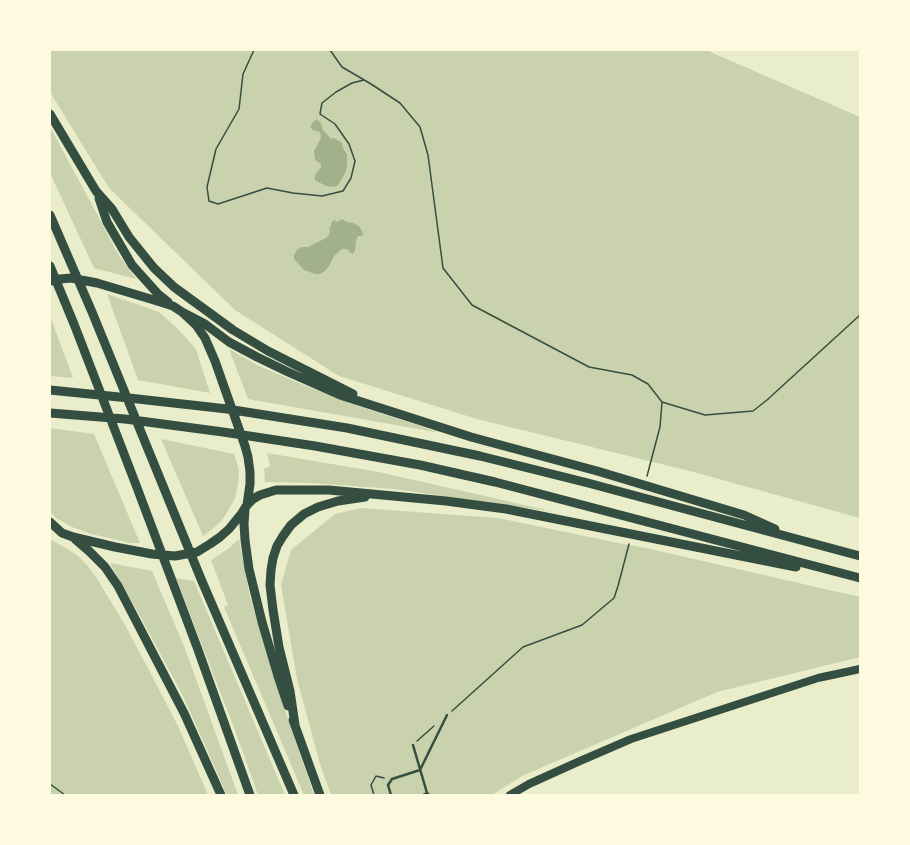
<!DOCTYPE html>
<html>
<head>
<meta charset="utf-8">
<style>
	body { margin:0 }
	#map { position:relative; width:910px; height:845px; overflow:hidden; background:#e9edc9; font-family:"Golos Text",sans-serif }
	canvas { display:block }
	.frame { position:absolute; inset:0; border:51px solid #fefae0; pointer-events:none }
</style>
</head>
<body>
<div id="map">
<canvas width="910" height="845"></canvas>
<div class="frame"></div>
</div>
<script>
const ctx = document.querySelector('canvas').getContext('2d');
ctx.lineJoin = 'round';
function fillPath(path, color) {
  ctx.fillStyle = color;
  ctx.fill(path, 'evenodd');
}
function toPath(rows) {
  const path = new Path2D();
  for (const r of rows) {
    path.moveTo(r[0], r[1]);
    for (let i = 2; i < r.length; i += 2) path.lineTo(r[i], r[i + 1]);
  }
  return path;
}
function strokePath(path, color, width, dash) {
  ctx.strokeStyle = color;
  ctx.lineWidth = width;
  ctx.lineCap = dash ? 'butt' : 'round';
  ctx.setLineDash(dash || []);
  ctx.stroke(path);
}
const green = toPath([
	[50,50,706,50,860,117,860,518,690,471,477,419,339,376,235,310,109,188,50,92],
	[50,127,97,214,118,254,136,279,94,268,50,173],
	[107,294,159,312,178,329,196,349,210,393,138,380],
	[50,316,73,378,50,376],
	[229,349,257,365,301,384,358,406,441,433,248,399],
	[50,428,94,434,140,543,131,543,91,534,72,527,56,518,50,512],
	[161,439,234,454,239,470,238,484,235,498,228,511,222,520,215,527,203,536],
	[267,453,379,472,555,512,394,489,311,483,265,482,264,469,270,466],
	[361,508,498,518,623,544,646,548,860,597,860,657,717,692,522,776,492,795,331,795,320,764,297,679,281,585,291,550,335,514],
	[50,539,77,555,87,565,96,577,125,625,152,676,178,726,208,795,50,795],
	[239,539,250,597,279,693,314,795,304,795,224,607,228,605,211,560,228,549],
	[110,563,152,571,184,646,238,795,227,795,183,696,140,616],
	[176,578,194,581,285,795,258,795,236,733]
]);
const water = toPath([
	[317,119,321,123,323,130,331,139,334,138,342,143,343,148,347,155,347,165,346,171,339,184,335,187,326,186,315,180,315,175,321,167,321,164,315,160,314,151,321,138,320,132,313,130,310,127,313,122],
	[342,219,347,222,353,223,359,226,362,231,363,236,358,236,356,240,355,251,352,254,347,249,342,249,334,256,329,266,325,271,320,274,315,274,304,270,294,259,294,255,297,250,302,247,308,247,326,238,329,235,330,231,329,228,331,226,331,223,334,220,337,222]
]);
const path = toPath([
	[254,50,243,74,239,109,216,149,207,187,209,201,218,204,267,188,293,193,322,196,343,191,351,178,355,161,349,144,335,124,320,114,322,103,336,92,352,83,364,80],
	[330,50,342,67,371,84,400,103,420,127,428,155,443,268,472,305,589,367,632,375,648,384,662,402,660,427,647,476],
	[662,402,705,415,753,411,767,400,860,315],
	[452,711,523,647,582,625,614,598,618,586,629,544],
	[417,741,434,726],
	[50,784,65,795],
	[374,795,371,785,376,776,384,778]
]);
const service = toPath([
	[413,745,427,793,429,795],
	[391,795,388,785,392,779,420,770,447,715],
	[423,795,427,793]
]);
const primary = toPath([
	[510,795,529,784,580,761,631,739,818,678,860,669]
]);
const motorway = toPath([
	[50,114,96,191,112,209,129,237,154,268,174,287,233,330,268,351,353,394],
	[99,198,107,222,132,265,158,294,168,302],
	[50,215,92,312,201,579,294,795],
	[50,266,74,324,136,485,197,647,250,795],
	[50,281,60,279,71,278,97,283,154,300,173,306,182,312,196,325,205,338,215,361,245,446,248,457,250,472,250,484,247,505,242,513,229,529,220,537,210,544,197,552,175,556,152,554,115,547,73,537,62,533,50,522],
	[182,312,205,324,229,342,257,357,288,372,340,395,471,437,597,471,744,515,775,529],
	[50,390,129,398,227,409,347,428,480,456,588,483,860,556],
	[50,413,125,419,223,432,315,446,420,465,495,482,571,502,860,578],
	[247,505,253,499,260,495,276,490,329,490,446,501,506,509,796,567],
	[245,509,244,524,245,540,249,569,262,622,278,676,288,706],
	[75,539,89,551,105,567,118,586,184,713,221,795],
	[293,720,320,795],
	[295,725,290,691,279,647,273,610,270,585,271,570,273,558,277,546,283,536,291,525,304,514,318,507,338,501,365,497]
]);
fillPath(green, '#cad2ad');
fillPath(water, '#a3b18a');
strokePath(path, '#344e41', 1.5);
strokePath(service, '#344e41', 2.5);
strokePath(primary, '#344e41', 8);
strokePath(motorway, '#344e41', 9);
</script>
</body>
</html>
